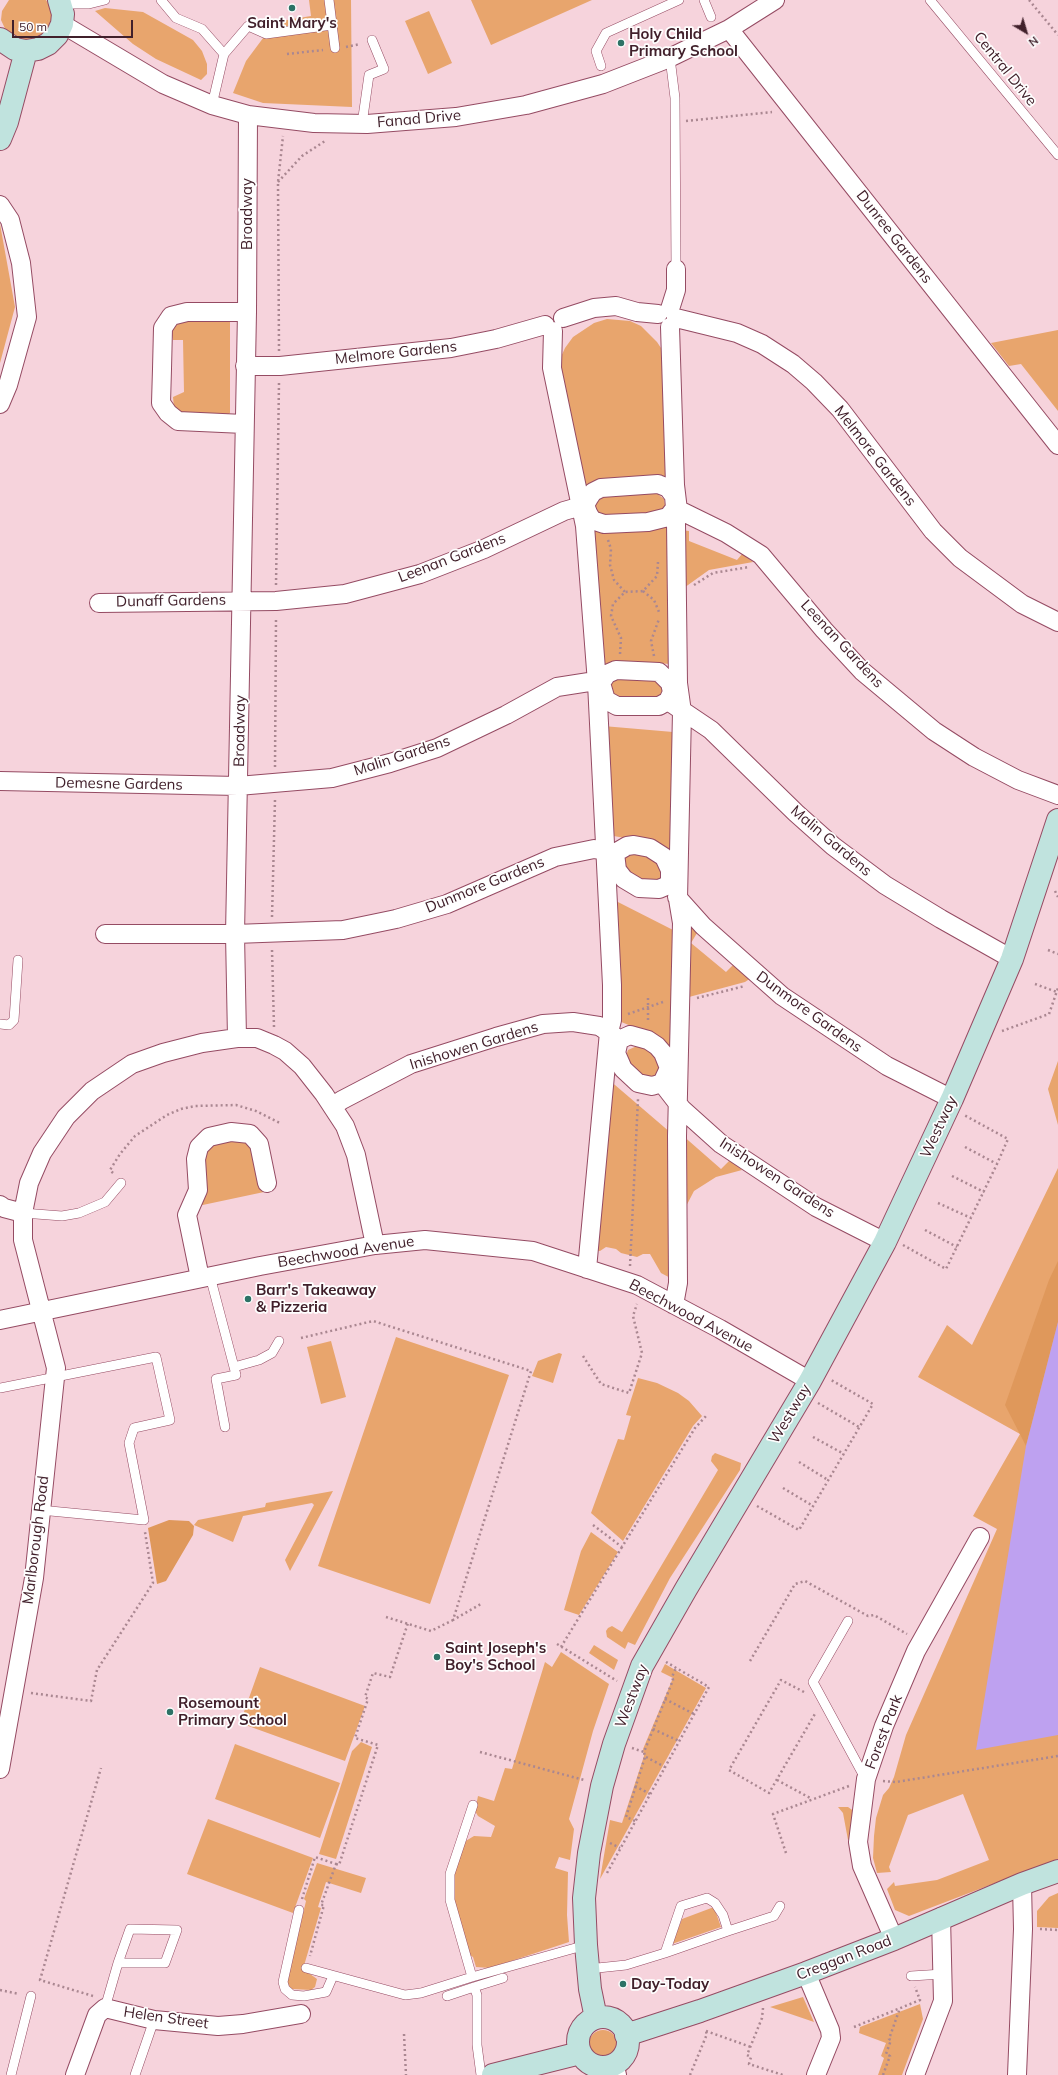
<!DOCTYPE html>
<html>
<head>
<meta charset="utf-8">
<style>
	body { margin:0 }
	#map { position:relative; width:1058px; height:2075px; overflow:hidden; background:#f6d3dc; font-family:Mulish,sans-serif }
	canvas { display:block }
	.north { position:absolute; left:1006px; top:12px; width:40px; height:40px; -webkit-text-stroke:3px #fefefe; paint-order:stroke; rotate:142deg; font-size:11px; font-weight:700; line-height:16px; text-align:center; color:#41202b }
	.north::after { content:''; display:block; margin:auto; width:14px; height:18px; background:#41202b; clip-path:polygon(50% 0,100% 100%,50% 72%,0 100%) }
	.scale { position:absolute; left:12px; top:20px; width:121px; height:18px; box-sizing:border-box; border:2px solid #41202b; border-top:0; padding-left:5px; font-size:12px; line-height:14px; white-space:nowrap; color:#41202b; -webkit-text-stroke:3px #fefefe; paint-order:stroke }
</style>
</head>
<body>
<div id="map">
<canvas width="1058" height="2075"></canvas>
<div class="north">N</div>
<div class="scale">50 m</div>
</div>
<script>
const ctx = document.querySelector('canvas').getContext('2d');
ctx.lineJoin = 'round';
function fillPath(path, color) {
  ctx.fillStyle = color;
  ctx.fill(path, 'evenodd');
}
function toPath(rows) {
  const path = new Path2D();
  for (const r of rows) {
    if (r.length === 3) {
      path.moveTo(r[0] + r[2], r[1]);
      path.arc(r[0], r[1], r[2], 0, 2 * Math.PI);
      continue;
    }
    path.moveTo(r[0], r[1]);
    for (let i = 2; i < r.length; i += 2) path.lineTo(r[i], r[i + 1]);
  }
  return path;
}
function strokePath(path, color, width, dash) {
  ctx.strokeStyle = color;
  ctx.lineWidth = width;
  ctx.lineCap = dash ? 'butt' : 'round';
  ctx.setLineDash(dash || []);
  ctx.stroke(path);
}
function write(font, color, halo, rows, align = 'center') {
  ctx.font = font + ' Mulish,sans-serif';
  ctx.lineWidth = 3.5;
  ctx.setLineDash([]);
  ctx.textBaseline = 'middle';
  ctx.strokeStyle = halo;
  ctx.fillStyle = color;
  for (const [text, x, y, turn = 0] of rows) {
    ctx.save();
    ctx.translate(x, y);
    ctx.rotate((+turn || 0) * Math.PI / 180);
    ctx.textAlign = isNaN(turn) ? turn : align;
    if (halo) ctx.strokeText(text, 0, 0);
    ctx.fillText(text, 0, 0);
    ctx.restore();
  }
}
const green = toPath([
	[9,0,46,0,52,10,51,27,32,43,8,35,1,20,2,11],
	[309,0,351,0,352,107,263,103,233,93,246,61,275,22,311,16],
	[471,0,592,0,491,45],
	[105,8,143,12,193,40,202,51,207,64,207,74,201,80,156,59,133,44,95,11],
	[429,11,452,63,428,74,405,21],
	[0,224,15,307,0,363],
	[183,319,230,321,230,413,226,417,185,417,174,408,173,397,184,392,183,340,173,340,172,335,173,328],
	[607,319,630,321,641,326,657,342,663,351,669,480,590,484,581,486,559,385,560,359,565,348,573,337,594,323],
	[1058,330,1058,411,1021,364,1009,366,991,343],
	[655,492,664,499,665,505,662,511,599,518,591,504,601,494],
	[672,527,672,664,627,662,600,664,590,528,597,530],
	[681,530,689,531,689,541,737,560,742,554,753,562,709,570,681,590],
	[654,675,666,688,659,700,625,701,610,694,611,680],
	[603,726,673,732,676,851,653,843,608,835],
	[632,853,654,857,664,874,660,879,649,882,633,877,623,863,625,857],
	[612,899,677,932,672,1049,658,1037,614,1019],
	[690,926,697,933,691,943,726,972,734,964,751,978,745,982,689,997,684,996],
	[637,1046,648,1048,664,1068,658,1079,636,1073,625,1058,628,1050],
	[1058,1061,1058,1125,1048,1089],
	[608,1079,671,1133,676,1281,661,1273,650,1254,643,1254,637,1257,621,1253,616,1249,606,1247,600,1251,593,1250],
	[681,1134,721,1169,730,1160,742,1170,716,1177,694,1191,680,1218],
	[240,1137,256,1151,264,1192,198,1206,205,1147],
	[1058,1168,1058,1859,909,1916,895,1910,887,1889,894,1882,895,1886,937,1880,989,1860,963,1794,908,1815,889,1867,891,1872,877,1873,873,1858,874,1836,876,1818,883,1795,889,1788,894,1777,906,1735,997,1529,973,1516,1020,1434,918,1377,947,1325,972,1345],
	[396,1337,509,1375,430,1604,318,1566],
	[331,1341,346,1397,321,1404,307,1347],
	[559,1353,562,1354,553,1383,532,1376,538,1361],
	[638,1378,657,1383,678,1393,689,1401,702,1416,693,1426,623,1541,591,1513,618,1439,624,1440,631,1416,626,1415],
	[715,1453,741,1463,740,1470,670,1578,635,1645,628,1642,625,1649,607,1637,606,1631,608,1628,612,1626,622,1632,718,1470,711,1461,712,1456],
	[333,1491,290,1571,285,1560,314,1505,312,1503,243,1516,233,1542,194,1525,198,1520,265,1507,266,1503],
	[591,1532,618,1552,579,1615,564,1610,581,1551],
	[594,1645,618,1660,614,1670,589,1653],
	[561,1652,609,1684,593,1731,569,1819,574,1829,570,1860,559,1857,555,1868,568,1872,567,1915,569,1942,490,1968,476,1967,473,1957,468,1954,455,1902,453,1884,455,1872,464,1842,474,1836,491,1837,495,1826,478,1816,475,1811,478,1796,494,1801,505,1768,512,1769,545,1662,552,1667],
	[665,1664,706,1688,600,1879,610,1820,622,1823,644,1756,643,1749,673,1678,661,1672],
	[260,1667,365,1706,345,1761,240,1723],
	[361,1742,372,1747,336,1859,319,1854,352,1751],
	[235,1744,340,1783,320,1838,215,1799],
	[838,1807,848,1807,855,1812,855,1834,848,1840,843,1813],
	[208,1819,313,1858,293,1913,187,1874],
	[317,1863,366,1878,361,1893,326,1882,318,1907,321,1908,303,1969,317,1979,315,1987,311,1990,292,1989,288,1985,287,1981,306,1901,304,1899],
	[1058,1893,1058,1928,1037,1927,1037,1911,1049,1897],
	[714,1907,721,1927,672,1944,682,1919],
	[803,1997,814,2022,770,2007],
	[920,2004,923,2019,902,2075,878,2075,884,2058,881,2056,886,2043,859,2033,860,2027],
	[603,2044,14]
]);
const forest = toPath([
	[1058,1261,1058,1322,1026,1446,1005,1405,1049,1280],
	[169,1520,189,1521,194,1526,193,1535,166,1581,157,1584,148,1528]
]);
const water = toPath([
	[1058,1322,1058,1735,976,1750,1026,1446]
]);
const path = toPath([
	[1029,0,1058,35],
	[346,47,360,44],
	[287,54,323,50],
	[686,121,772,112],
	[278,182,302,156,325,141],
	[279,351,278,182,283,136],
	[608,540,611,549,610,565,614,580,625,592],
	[276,585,279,382],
	[694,585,713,573,749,567],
	[643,591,654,600,659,612],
	[620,654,621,638,611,616,613,604,625,592,643,591,657,576,658,562],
	[654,656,651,641,659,619],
	[275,767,276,618],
	[1055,891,1058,897],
	[272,917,275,800],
	[272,950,274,1027],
	[1048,950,1058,954],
	[1035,984,1057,992],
	[648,998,648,1023],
	[697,998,745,986],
	[628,1014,663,1002],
	[1002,1031,1049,1014,1058,988],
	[965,1147,997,1164],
	[113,1173,110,1170,120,1154,135,1136,167,1115,181,1109,195,1106,236,1105,256,1111,280,1123],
	[952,1176,984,1192],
	[938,1203,971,1218],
	[925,1230,957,1247],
	[903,1245,946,1269,997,1164,1008,1139,964,1115],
	[630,1266,638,1099],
	[301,1338,373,1321,531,1371,453,1620,481,1604],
	[583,1356,601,1384,629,1393,642,1353,633,1316,637,1304],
	[818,1403,859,1427],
	[813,1437,844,1454],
	[799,1462,828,1480],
	[783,1488,813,1506],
	[757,1506,799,1530,873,1404,831,1380],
	[593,1525,622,1547,695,1428,707,1415],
	[386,1617,431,1631,453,1620],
	[557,1644,617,1681],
	[561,1647,622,1547],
	[750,1661,795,1584,805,1581,868,1616,874,1615,907,1634],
	[804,1692,781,1680,729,1770,769,1793,816,1712],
	[31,1693,91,1701,97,1670,153,1583,145,1532],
	[665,1699,694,1714],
	[653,1729,679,1741],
	[632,1748,644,1752,673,1680,672,1677,676,1668],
	[480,1752,584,1780],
	[646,1757,665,1767],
	[777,1780,812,1799],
	[883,1781,896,1782,1058,1756],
	[635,1786,650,1794],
	[635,1821,626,1817,645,1757,644,1752],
	[610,1843,620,1848],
	[786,1853,773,1814,849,1786],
	[336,1864,339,1865,378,1745,355,1738,368,1699,365,1697,373,1673,390,1677,408,1623],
	[607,1873,709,1687,666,1662],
	[302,1899,315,1857,336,1864,321,1905,324,1905,310,1956],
	[1040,1929,1058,1930],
	[0,1990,19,1994],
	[93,1996,40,1980,101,1768],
	[763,2008,762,2018,747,2055,751,2057,749,2064,783,2075],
	[854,2027,920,2000,915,1987],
	[706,2031,751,2047],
	[404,2034,406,2075],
	[690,2075,707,2034,705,2029],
	[883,2075,890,2056,886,2054,891,2040,889,2039,900,2008]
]);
const lane = toPath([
	[161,0,176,18,202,29,224,54],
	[329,0,335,48],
	[704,0,711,17],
	[930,0,1058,155],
	[61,4,89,4,105,0],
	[670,58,675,98,676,269],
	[601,66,596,51,606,33,679,0],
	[212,105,224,54,248,26,266,34,332,25],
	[362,124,369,75,384,69,372,40],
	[0,1024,9,1025,14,1020,18,960],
	[23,1213,62,1216,79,1213,105,1202,121,1183],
	[210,1276,234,1367,259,1360,272,1353,279,1341],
	[0,1388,156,1357,170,1420,134,1428,129,1443,144,1520,40,1510],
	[225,1427,216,1379,236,1375,234,1367],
	[848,1621,813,1682,865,1778],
	[473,1805,450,1874,450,1900,472,1977,586,1945],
	[299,1910,283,1982,285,1989,292,1995,304,1996,326,1992,333,1976],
	[728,1931,774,1916,780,1906],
	[306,1968,405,1995,421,1993,472,1977],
	[588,1969,626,1965,665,1953,681,1906,707,1898,715,1903,723,1915,728,1931,665,1953],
	[911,1976,943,1974],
	[474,1987,503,1978],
	[447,1996,474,1987,477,1995,477,2045,481,2075],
	[105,2008,118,1963,130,1929,177,1930,165,1963,118,1963],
	[11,2075,31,1996],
	[135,2075,154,2020]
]);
const street = toPath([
	[62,24,163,84,212,105,248,115,314,123,367,124,456,117,526,105,603,84,667,59,729,29,775,0],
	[729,29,1058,445],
	[0,205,10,220,21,263,27,317,8,385,0,404],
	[670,309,676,290,676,269],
	[563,318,594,308,616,306,637,312,658,314],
	[676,318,737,333,762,344,793,364,814,382,840,409,933,531,960,558,1022,604,1058,622],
	[670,327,675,485,678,510,676,523,678,683,682,712,678,899,682,923,677,1136,678,1283,674,1305],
	[553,331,552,368,585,526,597,683,612,985,612,1020,609,1032,587,1269],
	[245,366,280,366,451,348,496,339,545,325],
	[244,424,178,421,168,413,161,403,162,369,163,328,171,316,187,312,247,312],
	[658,484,668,488,674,496,675,508,668,517,648,522,604,524,592,520,588,513,585,505,589,498,593,492,601,488,658,484],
	[675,508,726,533,761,555,824,630,862,671,934,731,974,757,1018,780,1058,795],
	[99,603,276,601,345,594,420,574,484,549,564,511,585,505],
	[616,670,659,672,670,683,672,692,668,701,659,706,617,706,606,700,601,683,607,674,616,670],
	[668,701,711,730,796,813,833,846,885,885,941,919,1012,959],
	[0,781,238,786,332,778,390,763,437,748,506,715,557,687,589,682,601,683],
	[677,897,703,926,782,996,887,1066,952,1099],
	[105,934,235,934,343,930,396,919,447,904,555,857,594,849,615,853,627,846,634,845,650,848,664,857,670,870,670,881,666,886,659,889,639,888,624,879,617,870,615,853],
	[630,1035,648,1040,657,1046,663,1053,669,1068,662,1083,652,1086,638,1083,623,1069,616,1053,619,1040,630,1035],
	[237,1038,235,934,247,312,248,115],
	[662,1083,682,1109,721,1144,816,1207,885,1242],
	[333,1106,342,1100,411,1064,496,1037,543,1024,573,1022,599,1026,617,1038],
	[0,1205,4,1208,23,1213],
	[200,1278,187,1215,198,1190,196,1159,199,1147,209,1137,231,1132,250,1134,259,1144,267,1183],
	[0,1320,260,1266,375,1245,425,1240,533,1251,637,1285,720,1329,810,1381],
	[0,1769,34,1578,56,1368,23,1240,23,1213,29,1183,42,1153,66,1117,92,1091,132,1064,163,1053,202,1043,237,1038,257,1038,274,1045,285,1051,302,1066,324,1094,345,1126,356,1155,375,1245],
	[894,1939,862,1866,858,1842,866,1779,884,1726,916,1651,980,1537],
	[806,1973,830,2030,831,2038,816,2075],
	[614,2064,617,2075],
	[75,2075,97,2015,105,2008,154,2020,218,2026,243,2024,301,2014],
	[915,2075,943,2001,941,1917],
	[1017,2075,1023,1929,1022,1884]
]);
const secondary = toPath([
	[0,39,15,49,26,51,38,49,48,44,57,35,62,24,63,14,59,0],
	[0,139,7,122,26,51],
	[603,2042,25],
	[596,2018,590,1989,586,1945,584,1898,589,1853,602,1786,614,1744,642,1666,686,1589,810,1381,885,1242,952,1099,1012,959,1058,820],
	[626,2035,700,2011,806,1973,894,1939,1022,1884,1058,1871],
	[493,2075,580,2053]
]);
const markers = [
	[292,8,4,"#2d7266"],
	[621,43,4,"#2d7266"],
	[248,1299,4,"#2d7266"],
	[437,1657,4,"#2d7266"],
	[170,1712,4,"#2d7266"],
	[623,1984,4,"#2d7266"]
];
const poiNames = [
	["Saint Mary's",292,23,"center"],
	["Holy Child",629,34],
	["Primary School",629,51],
	["Barr's Takeaway",256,1290],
	["& Pizzeria",256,1307],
	["Saint Joseph's",445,1648],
	["Boy's School",445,1665],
	["Rosemount",178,1703],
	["Primary School",178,1720],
	["Day-Today",631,1984]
];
const streetNames = [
	["Central Drive",1005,69,51],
	["Fanad Drive",419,119,-5],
	["Broadway",247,214,-90],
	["Dunree Gardens",894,237,52],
	["Melmore Gardens",396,353,-6],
	["Melmore Gardens",875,456,52],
	["Leenan Gardens",452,558,-21],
	["Dunaff Gardens",171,601,-1],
	["Leenan Gardens",842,644,47],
	["Broadway",240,731,-89],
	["Malin Gardens",402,756,-18],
	["Demesne Gardens",119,784,1],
	["Malin Gardens",831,841,40],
	["Dunmore Gardens",485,885,-22],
	["Dunmore Gardens",809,1012,36],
	["Inishowen Gardens",474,1046,-17],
	["Westway",939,1127,-65],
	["Inishowen Gardens",777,1178,33],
	["Beechwood Avenue",346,1252,-9],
	["Beechwood Avenue",691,1316,28],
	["Westway",790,1414,-59],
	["Marlborough Road",36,1540,-83],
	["Westway",632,1696,-69],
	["Forest Park",884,1732,-69],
	["Creggan Road",844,1958,-21],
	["Helen Street",166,2018,8]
];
fillPath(green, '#e8a56d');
fillPath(forest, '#df985b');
fillPath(water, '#bea1f0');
strokePath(lane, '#954b63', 10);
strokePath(street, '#954b63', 20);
strokePath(secondary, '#954b63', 24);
strokePath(path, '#aa8791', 2.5, [2, 3]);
strokePath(lane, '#fff', 9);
strokePath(street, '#fff', 18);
strokePath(secondary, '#c0e3de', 22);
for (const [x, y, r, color] of markers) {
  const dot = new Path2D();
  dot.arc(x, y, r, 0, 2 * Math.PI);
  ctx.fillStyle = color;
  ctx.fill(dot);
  strokePath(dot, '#fefefe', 1.5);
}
write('bold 15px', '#41202b', '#fefefe', poiNames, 'left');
write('15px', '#41202b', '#fefefe', streetNames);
</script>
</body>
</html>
